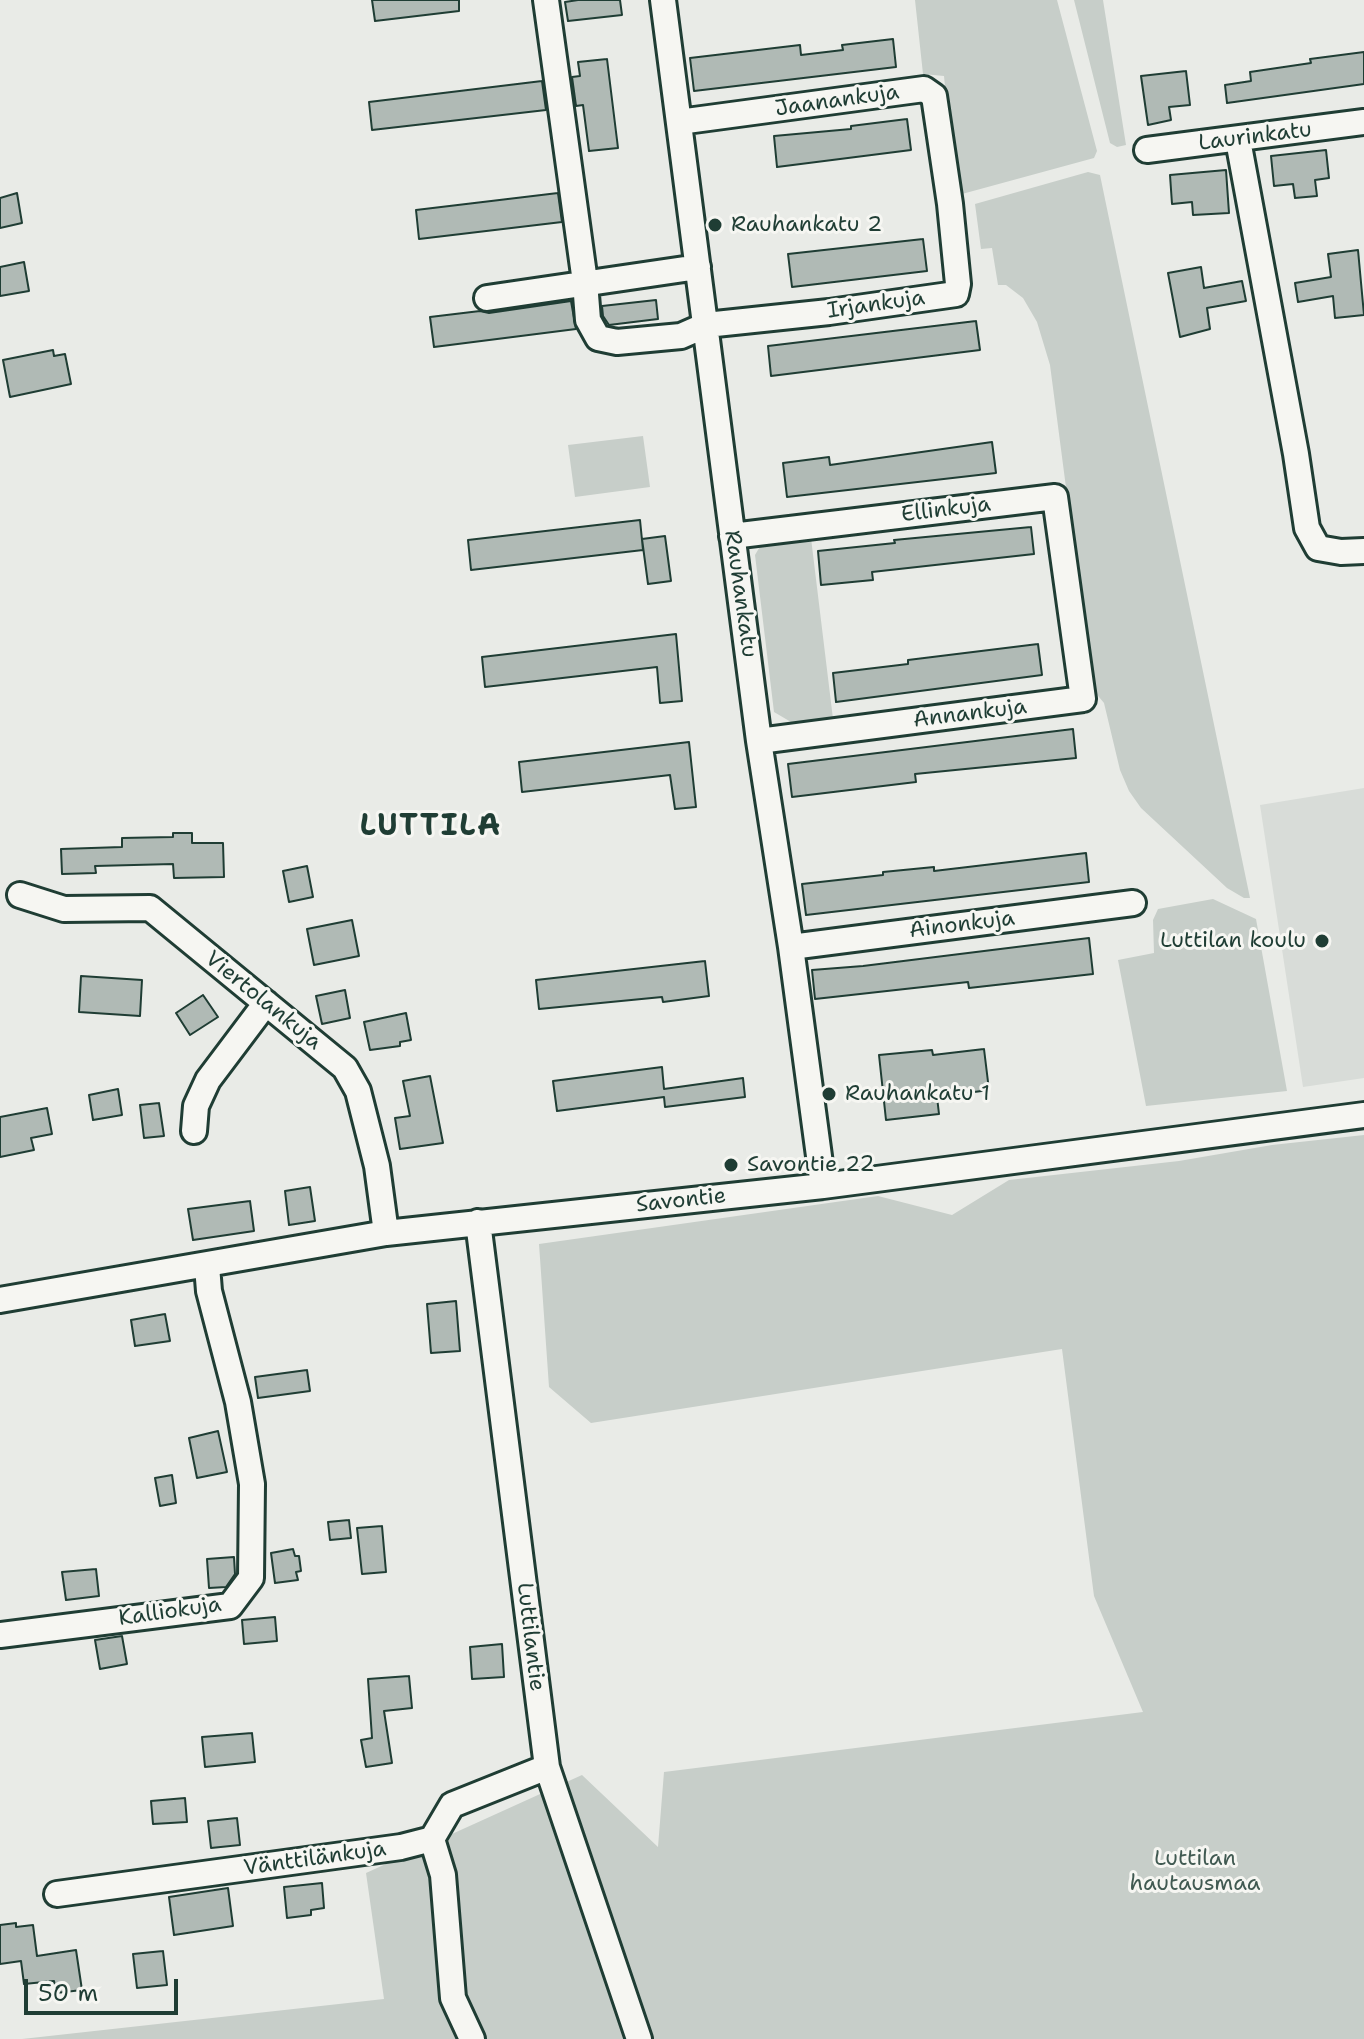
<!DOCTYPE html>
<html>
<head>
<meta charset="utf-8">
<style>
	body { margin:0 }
	#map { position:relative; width:1364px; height:2039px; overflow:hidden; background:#e9ebe7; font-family:"Shantell Sans",sans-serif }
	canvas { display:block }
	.scale { position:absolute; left:24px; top:1979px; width:154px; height:36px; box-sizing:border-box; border:4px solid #1f3d34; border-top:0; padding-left:10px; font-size:24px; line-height:28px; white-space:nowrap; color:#1f3d34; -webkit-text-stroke:6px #f6f6f2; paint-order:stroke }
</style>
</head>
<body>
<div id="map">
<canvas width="1364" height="2039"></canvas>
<div class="scale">50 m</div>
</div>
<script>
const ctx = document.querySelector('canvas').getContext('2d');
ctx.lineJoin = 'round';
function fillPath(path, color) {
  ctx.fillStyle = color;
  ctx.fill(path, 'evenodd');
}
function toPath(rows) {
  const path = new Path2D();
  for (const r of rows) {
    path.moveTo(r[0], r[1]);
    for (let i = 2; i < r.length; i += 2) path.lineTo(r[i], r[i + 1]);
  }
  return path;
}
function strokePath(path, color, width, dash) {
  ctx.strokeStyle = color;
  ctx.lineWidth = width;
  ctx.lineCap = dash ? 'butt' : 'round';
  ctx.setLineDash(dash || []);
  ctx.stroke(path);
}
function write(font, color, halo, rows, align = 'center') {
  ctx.font = font + ' "Shantell Sans",sans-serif';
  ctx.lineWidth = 6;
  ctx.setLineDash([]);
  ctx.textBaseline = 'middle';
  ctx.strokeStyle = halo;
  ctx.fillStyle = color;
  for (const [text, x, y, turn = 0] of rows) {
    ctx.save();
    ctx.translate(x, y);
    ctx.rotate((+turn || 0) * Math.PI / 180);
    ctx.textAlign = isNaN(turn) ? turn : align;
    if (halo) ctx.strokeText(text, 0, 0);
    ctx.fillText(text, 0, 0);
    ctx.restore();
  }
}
const built = toPath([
	[1364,788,1364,1078,1303,1087,1260,805]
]);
const green = toPath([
	[915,0,1057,0,1097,151,1094,158,962,194,955,189,944,76,923,74],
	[1074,0,1103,0,1126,145,1117,147,1110,143],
	[1088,172,1100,175,1250,898,1244,898,1227,888,1141,808,1129,791,1120,770,1104,703,1094,691,1091,679,1050,365,1037,322,1023,298,1006,285,998,285,992,248,981,249,975,204],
	[643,436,650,487,575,497,568,445],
	[811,538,833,719,791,722,774,712,755,555,762,543],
	[1213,899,1256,919,1287,1091,1146,1106,1118,960,1154,953,1153,920,1158,909],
	[1364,1135,1364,2039,22,2039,384,1999,366,1873,582,1775,658,1847,664,1772,1143,1712,1094,1596,1062,1349,591,1423,549,1387,539,1244,878,1196,952,1215,1009,1180,1179,1161,1272,1145]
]);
const building = toPath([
	[372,0,459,0,459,11,375,21,372,0],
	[578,0,620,0,622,15,568,21,565,2,578,0],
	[893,39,896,67,694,91,690,58,800,45,801,55,843,50,842,45,893,39],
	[1364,52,1364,84,1227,103,1225,85,1251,81,1250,72,1311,63,1310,59,1364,52],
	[607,59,618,148,589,151,583,105,576,106,572,77,580,76,578,62,607,59],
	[1186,71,1190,105,1169,107,1171,120,1148,125,1141,76,1186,71],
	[542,81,546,110,372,130,369,102,542,81],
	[907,119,911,150,777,167,774,136,851,129,851,126,907,119],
	[1326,150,1329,178,1315,180,1317,196,1295,198,1293,184,1274,186,1271,156,1326,150],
	[1226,170,1229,213,1193,215,1192,202,1172,204,1170,175,1226,170],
	[17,193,22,223,0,228,0,198,17,193],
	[558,193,562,222,419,239,416,210,558,193],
	[923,239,927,271,792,287,788,254,923,239],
	[1358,250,1364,315,1335,318,1333,296,1298,302,1295,283,1331,277,1328,254,1358,250],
	[24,262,29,291,0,296,0,267,24,262],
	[1201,267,1204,288,1242,281,1246,301,1207,308,1210,329,1180,337,1168,273,1201,267],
	[656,300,658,319,609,325,603,316,602,306,656,300],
	[571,301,576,329,434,347,430,317,480,311,489,313,571,301],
	[976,321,980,350,771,376,768,346,976,321],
	[53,350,54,356,65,354,71,384,10,397,3,360,53,350],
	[992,442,996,473,787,497,783,463,829,457,830,465,992,442],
	[640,520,643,550,471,570,468,540,640,520],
	[1031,527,1034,554,872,572,873,580,821,585,818,551,895,543,894,540,1031,527],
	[665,536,671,581,648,584,642,539,665,536],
	[676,634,682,701,660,703,657,667,485,687,482,657,676,634],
	[1038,644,1042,675,836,702,833,673,908,664,908,660,1038,644],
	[1073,729,1076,758,915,774,916,782,792,797,788,764,1073,729],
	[689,742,696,807,675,809,670,775,522,792,519,762,689,742],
	[173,833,192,833,192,843,223,843,224,877,174,878,173,864,95,866,96,873,62,874,61,849,122,847,122,838,173,837,173,833],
	[1086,853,1089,882,806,915,802,884,883,875,883,872,934,867,934,871,1086,853],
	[307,866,313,897,289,902,283,871,307,866],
	[352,920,359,956,314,965,307,929,352,920],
	[1089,938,1093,974,969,988,968,982,815,999,812,970,863,966,1089,938],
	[705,961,709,996,663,1002,662,997,539,1009,536,980,705,961],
	[81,976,142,980,140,1016,79,1012,81,976],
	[345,990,350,1018,322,1024,316,996,345,990],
	[203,995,218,1017,190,1035,176,1013,203,995],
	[406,1013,411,1040,400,1042,400,1046,370,1050,364,1022,406,1013],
	[984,1049,989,1090,937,1097,939,1114,886,1120,879,1055,932,1050,933,1055,984,1049],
	[662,1067,664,1089,743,1078,745,1097,665,1107,664,1097,557,1111,553,1081,662,1067],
	[430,1076,443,1143,400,1149,395,1118,410,1116,403,1081,430,1076],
	[118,1089,122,1115,93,1120,89,1095,118,1089],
	[159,1103,164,1136,144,1138,140,1105,159,1103],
	[47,1108,52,1134,31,1138,34,1150,0,1157,0,1117,47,1108],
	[310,1187,315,1221,289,1225,285,1191,310,1187],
	[250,1201,254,1231,193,1240,188,1209,250,1201],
	[456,1301,460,1351,431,1353,427,1304,456,1301],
	[165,1314,170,1341,135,1346,131,1320,165,1314],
	[307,1370,310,1391,258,1398,255,1377,307,1370],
	[218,1431,227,1472,197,1478,189,1438,218,1431],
	[172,1475,176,1503,160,1506,155,1478,172,1475],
	[349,1520,351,1538,330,1540,328,1522,349,1520],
	[382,1526,386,1572,362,1574,357,1528,382,1526],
	[293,1549,295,1556,299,1556,301,1571,296,1572,298,1580,275,1583,271,1553,293,1549],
	[234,1557,235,1574,226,1587,209,1588,207,1559,234,1557],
	[96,1569,99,1596,66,1600,62,1572,96,1569],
	[275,1617,277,1641,244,1644,242,1620,275,1617],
	[122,1636,127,1664,100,1669,95,1640,122,1636],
	[502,1644,504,1677,472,1679,470,1647,502,1644],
	[409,1676,412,1708,384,1711,392,1763,366,1767,361,1740,372,1738,368,1679,409,1676],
	[252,1733,255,1762,205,1767,202,1737,252,1733],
	[185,1798,187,1822,153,1824,151,1801,185,1798],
	[237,1818,240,1845,211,1848,208,1821,237,1818],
	[322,1883,324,1908,311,1910,311,1915,287,1918,284,1887,322,1883],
	[228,1888,233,1926,174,1935,169,1897,228,1888],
	[16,1923,16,1927,33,1925,37,1956,76,1950,82,1990,56,1993,54,1981,24,1984,21,1961,0,1964,0,1925,16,1923],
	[163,1951,167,1985,137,1988,133,1954,163,1951]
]);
const minor = toPath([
	[546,0,585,282,588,320,598,338,617,342,681,336,706,325,829,312,956,294,958,284,950,204,934,96,924,89,679,122],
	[663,0,759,741,791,947,823,1186],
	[1238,140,1296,454,1307,528,1318,548,1341,552,1364,551],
	[1147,150,1364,122],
	[487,298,698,267],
	[732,536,1055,497,1083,699,759,741],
	[20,895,64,909,150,908,345,1068,358,1091,377,1166,386,1233],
	[791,947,1133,903],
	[194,1131,196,1106,208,1080,266,1003],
	[478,1222,547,1767,639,2039],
	[0,1300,386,1233,823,1186,1364,1115],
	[0,1635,230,1606,251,1578,252,1484,238,1402,209,1291,207,1266],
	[432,1839,443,1875,453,1998,472,2039],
	[57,1894,401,1847,432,1839,452,1805,547,1767]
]);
const markers = [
	[715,225,8,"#1f3d34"],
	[1322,941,8,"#1f3d34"],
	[829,1094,8,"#1f3d34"],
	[731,1165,8,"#1f3d34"]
];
const streetNames = [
	["Jaanankuja",837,101,-8],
	["Laurinkatu",1255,137,-7],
	["Irjankuja",876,305,-8],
	["Ellinkuja",946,510,-7],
	["Rauhankatu",740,594,82],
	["Annankuja",970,714,-7],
	["Ainonkuja",962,925,-7],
	["Viertolankuja",263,1001,39],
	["Savontie",681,1201,-6],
	["Kalliokuja",170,1612,-8],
	["Luttilantie",530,1637,83],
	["Vänttilänkuja",315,1859,-8]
];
const poiNames = [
	["Rauhankatu 2",731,225],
	["Luttilan koulu",1306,941,"right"],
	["Rauhankatu 1",845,1094],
	["Savontie 22",747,1165]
];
const parkNames = [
	["Luttilan",1195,1859],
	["hautausmaa",1195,1884]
];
const districtNames = [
	["LUTTILA",431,827]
];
fillPath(built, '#d8dcd8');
fillPath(green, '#c7cec9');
fillPath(building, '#b0bab5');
strokePath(building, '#1f3d34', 2);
strokePath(minor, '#1f3d34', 30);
strokePath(minor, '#f6f6f2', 24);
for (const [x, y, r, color] of markers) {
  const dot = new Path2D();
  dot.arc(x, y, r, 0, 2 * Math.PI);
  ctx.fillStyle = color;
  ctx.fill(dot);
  strokePath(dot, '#f6f6f2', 3);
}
write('22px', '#1f3d34', '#f6f6f2', streetNames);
write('22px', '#1f3d34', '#f6f6f2', poiNames, 'left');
write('22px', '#415a52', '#f6f6f2', parkNames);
ctx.letterSpacing = '2px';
write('bold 30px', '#1f3d34', '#f6f6f2', districtNames);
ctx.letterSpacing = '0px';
</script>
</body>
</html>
